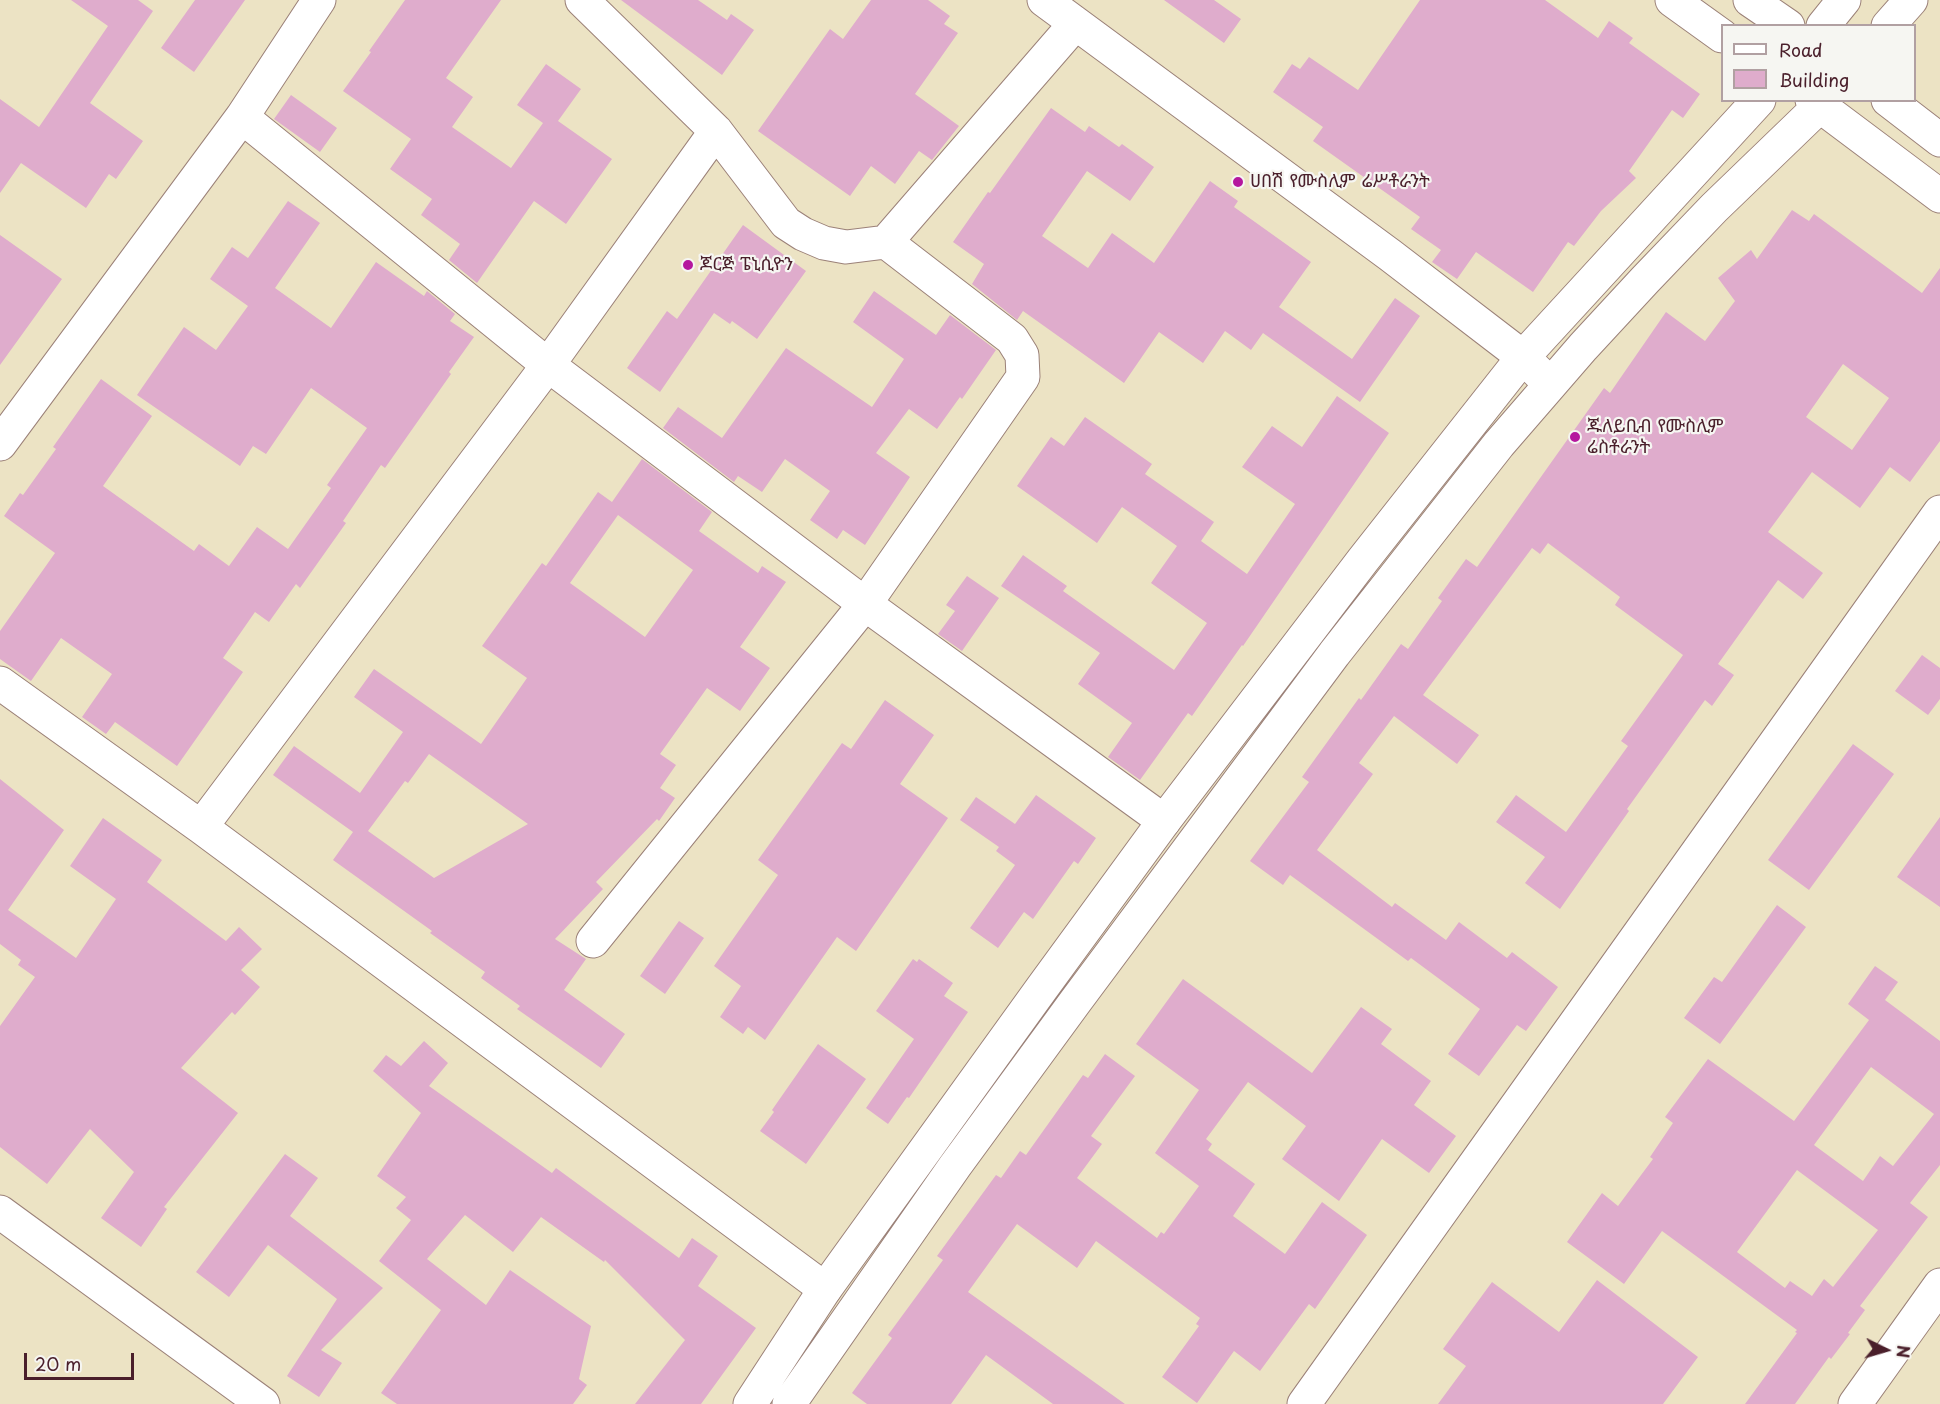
<!DOCTYPE html>
<html>
<head>
<meta charset="utf-8">
<style>
	body { margin:0 }
	#map { position:relative; width:1940px; height:1404px; overflow:hidden; background:#ece3c4; font-family:"Playpen Sans",sans-serif }
	canvas { display:block }
	.legend { position:absolute; left:1721px; top:24px; width:195px; height:78px; box-sizing:border-box; background:#f6f6f2; border:2px solid #b1a0a2; margin:0; padding:8px 10px; list-style:none; font-size:18px; color:#4a1f2b }
	.legend li { display:flex; align-items:center; gap:12px; height:30px }
	.legend b { width:30px; border:2px solid #b1a0a2 }
	.north { position:absolute; left:1856px; top:1320px; width:60px; height:60px; -webkit-text-stroke:4px #f6f6f2; paint-order:stroke; rotate:95deg; font-size:16px; font-weight:700; line-height:24px; text-align:center; color:#4a1f2b }
	.north::after { content:''; display:block; margin:auto; width:21px; height:27px; background:#4a1f2b; clip-path:polygon(50% 0,100% 100%,50% 72%,0 100%) }
	.scale { position:absolute; left:24px; top:1353px; width:110px; height:27px; box-sizing:border-box; border:3px solid #4a1f2b; border-top:0; padding-left:8px; font-size:18px; line-height:21px; white-space:nowrap; color:#4a1f2b; -webkit-text-stroke:4px #f6f6f2; paint-order:stroke }
</style>
</head>
<body>
<div id="map">
<canvas width="1940" height="1404"></canvas>
<ul class="legend">
<li><b style="height:8px;background:#fff"></b>Road</li>
<li><b style="height:16px;background:#dfaccc"></b>Building</li>
</ul>
<div class="north">N</div>
<div class="scale">20 m</div>
</div>
<script>
const ctx = document.querySelector('canvas').getContext('2d');
ctx.lineJoin = 'round';
function fillPath(path, color) {
  ctx.fillStyle = color;
  ctx.fill(path, 'evenodd');
}
function toPath(rows) {
  const path = new Path2D();
  for (const r of rows) {
    path.moveTo(r[0], r[1]);
    for (let i = 2; i < r.length; i += 2) path.lineTo(r[i], r[i + 1]);
  }
  return path;
}
function strokePath(path, color, width, dash) {
  ctx.strokeStyle = color;
  ctx.lineWidth = width;
  ctx.lineCap = dash ? 'butt' : 'round';
  ctx.setLineDash(dash || []);
  ctx.stroke(path);
}
function write(font, color, halo, rows, align = 'center') {
  ctx.font = font + ' "Playpen Sans","Noto Sans Ethiopic",sans-serif';
  ctx.lineWidth = 4.5;
  ctx.setLineDash([]);
  ctx.textBaseline = 'middle';
  ctx.strokeStyle = halo;
  ctx.fillStyle = color;
  for (const [text, x, y, turn = 0] of rows) {
    ctx.save();
    ctx.translate(x, y);
    ctx.rotate((+turn || 0) * Math.PI / 180);
    ctx.textAlign = isNaN(turn) ? turn : align;
    if (halo) ctx.strokeText(text, 0, 0);
    ctx.fillText(text, 0, 0);
    ctx.restore();
  }
}
const building = toPath([
	[71,0,138,0,153,11,90,103,143,141,116,179,109,174,86,208,21,163,0,193,0,99,39,127,108,26],
	[195,0,245,0,194,72,161,48],
	[405,0,501,0,446,78,473,97,452,127,511,168,543,123,517,105,546,64,581,89,558,121,612,159,566,224,534,201,477,283,449,260,460,244,421,215,432,199,390,169,411,139,343,91,371,52,369,51],
	[621,0,698,0,727,20,731,14,754,30,722,75],
	[871,0,928,0,950,16,944,24,958,33,915,94,959,126,932,160,919,151,895,184,871,166,850,196,758,131,830,29,843,39],
	[1164,0,1214,0,1241,19,1224,43],
	[1420,0,1545,0,1598,38,1609,21,1633,38,1629,43,1700,94,1683,118,1672,110,1629,171,1636,178,1601,211,1574,246,1568,242,1533,292,1476,252,1457,279,1432,262,1441,250,1411,229,1420,217,1313,141,1323,127,1273,92,1292,64,1300,69,1309,57,1358,90],
	[291,95,337,128,320,152,274,119],
	[1051,108,1085,132,1089,126,1119,147,1122,144,1154,167,1130,201,1087,171,1042,236,1088,268,1112,233,1154,263,1210,181,1238,201,1234,207,1311,262,1279,307,1352,359,1395,298,1420,316,1360,402,1263,333,1251,350,1225,331,1203,363,1159,332,1124,383,1023,311,1017,320,972,284,984,264,953,242,988,192,990,193],
	[288,201,320,223,275,288,331,328,376,262,424,296,427,291,455,314,450,321,474,337,449,372,451,374,385,468,381,465,343,521,346,523,300,588,296,584,269,622,255,612,223,658,243,672,177,766,115,722,106,734,82,717,112,674,61,638,31,681,0,659,0,631,55,553,4,516,20,493,23,495,56,449,53,447,101,379,152,416,103,486,194,551,199,544,229,566,257,527,288,549,331,488,327,485,367,428,311,388,266,454,253,446,240,466,137,395,184,327,216,350,248,306,210,279,232,247,248,258],
	[1792,210,1809,221,1814,214,1922,293,1940,268,1940,441,1910,482,1890,467,1860,508,1812,472,1768,532,1823,573,1803,599,1778,580,1718,664,1734,675,1712,706,1705,700,1627,809,1629,811,1560,909,1525,883,1545,857,1496,822,1516,795,1566,832,1628,746,1621,741,1683,655,1615,605,1620,597,1548,543,1540,554,1532,548,1423,695,1479,735,1457,764,1394,716,1359,763,1373,774,1317,850,1392,907,1395,903,1446,940,1459,922,1507,958,1512,952,1558,987,1526,1031,1517,1025,1479,1076,1448,1054,1480,1009,1411,958,1408,961,1290,875,1283,885,1250,861,1309,782,1302,777,1359,698,1361,700,1401,644,1408,649,1442,601,1438,598,1466,559,1477,567,1604,388,1610,393,1666,312,1705,341,1735,301,1718,278,1751,250,1757,259],
	[1843,364,1889,398,1852,450,1806,417],
	[743,225,806,271,757,339,732,321,730,324,714,313,660,392,627,368,667,311,677,319],
	[0,235,62,279,0,365],
	[874,291,936,335,950,315,996,350,962,399,960,397,937,429,909,409,876,453,910,477,865,545,843,530,837,539,810,520,830,491,785,459,762,492,738,476,734,482,663,428,678,407,722,438,786,348,872,407,904,359,853,322],
	[1337,396,1389,433,1243,646,1242,645,1192,716,1188,713,1140,780,1108,757,1132,723,1078,684,1100,653,1001,586,1023,555,1067,586,1063,591,1174,670,1207,623,1151,583,1177,546,1122,507,1097,543,1017,486,1051,437,1064,446,1085,417,1152,464,1145,474,1214,522,1201,541,1247,574,1295,504,1242,467,1272,426,1302,447],
	[642,459,712,512,699,531,758,573,762,566,786,582,740,647,770,668,740,711,707,688,660,754,676,765,660,788,675,798,659,821,657,819,596,882,603,889,555,939,586,959,564,990,625,1034,601,1068,517,1009,520,1006,481,978,485,972,430,933,432,931,333,860,353,832,273,775,294,746,360,793,403,732,354,697,374,669,481,744,527,678,482,646,542,563,546,566,598,492,612,502],
	[618,515,693,570,645,637,570,583],
	[429,754,528,824,434,878,368,831,405,781,408,783],
	[967,576,999,598,962,651,938,634,955,611,946,605],
	[1922,655,1940,668,1940,699,1928,715,1895,691],
	[885,700,934,735,900,784,948,818,856,951,837,937,765,1040,748,1027,743,1034,720,1017,741,986,714,966,778,875,758,860,842,743,851,749],
	[1853,744,1894,774,1809,890,1768,860],
	[0,779,64,830,8,910,76,958,116,899,70,866,103,818,162,860,147,882,226,941,239,927,262,949,241,970,260,987,235,1015,232,1012,181,1068,238,1113,164,1207,167,1209,141,1247,101,1218,134,1172,90,1129,47,1184,0,1147,0,1026,35,977,18,965,21,960,0,944],
	[1036,795,1096,838,1078,864,1074,861,1033,919,1024,912,998,948,970,928,1015,865,996,851,999,847,960,820,976,797,1015,824],
	[1940,817,1940,907,1897,877],
	[1777,905,1806,927,1720,1044,1684,1018,1714,977,1722,982],
	[679,921,704,938,665,994,640,976],
	[913,959,917,962,919,959,953,983,944,996,968,1012,909,1098,907,1097,888,1124,866,1108,914,1039,876,1011],
	[1875,966,1898,982,1885,1000,1940,1041,1940,1165,1910,1203,1928,1217,1860,1306,1865,1310,1848,1333,1850,1334,1831,1359,1829,1357,1795,1404,1745,1404,1797,1333,1795,1332,1797,1330,1662,1231,1624,1284,1567,1242,1602,1193,1618,1206,1653,1159,1650,1157,1673,1123,1665,1117,1708,1059,1794,1121,1869,1020,1848,1004],
	[1871,1067,1934,1114,1893,1166,1880,1156,1863,1181,1814,1145],
	[1797,1170,1878,1230,1833,1287,1824,1279,1812,1296,1790,1281,1785,1288,1737,1252],
	[1183,979,1312,1073,1361,1007,1392,1029,1381,1044,1431,1081,1414,1105,1456,1136,1429,1173,1382,1139,1339,1201,1282,1159,1306,1126,1248,1082,1206,1139,1212,1144,1208,1150,1255,1184,1233,1216,1285,1254,1322,1202,1367,1235,1315,1309,1309,1304,1260,1371,1234,1351,1197,1403,1162,1377,1199,1326,1196,1324,1200,1318,1096,1241,1077,1268,1017,1224,968,1292,1125,1404,1053,1404,986,1355,951,1404,867,1404,852,1393,892,1338,888,1335,943,1260,937,1256,996,1175,1001,1178,1020,1151,1026,1155,1083,1075,1088,1078,1105,1054,1135,1076,1091,1136,1102,1144,1077,1178,1157,1238,1161,1232,1164,1234,1199,1186,1155,1153,1199,1090,1136,1044],
	[424,1041,448,1063,429,1086,552,1173,556,1168,679,1258,692,1238,718,1256,698,1286,756,1328,701,1404,635,1404,685,1340,605,1260,604,1262,541,1217,513,1252,465,1215,427,1259,486,1305,510,1270,591,1326,579,1379,587,1385,573,1404,397,1404,381,1393,441,1310,379,1261,411,1220,396,1208,406,1197,377,1176,421,1113,373,1071,386,1055,401,1066],
	[818,1044,866,1079,806,1164,760,1131,774,1112,772,1110],
	[285,1154,318,1178,290,1216,383,1288,321,1350,342,1363,319,1397,287,1376,337,1299,268,1245,229,1297,196,1272],
	[1597,1280,1698,1357,1663,1404,1438,1404,1466,1366,1443,1349,1492,1282,1559,1332]
]);
const street = toPath([
	[582,0,716,131,786,223,803,234,824,243,846,247,886,242,1075,24],
	[1044,0,1390,255,1523,357,1550,384],
	[242,117,548,365,865,604,1164,821],
	[0,444,242,117,319,0],
	[0,683,201,827,825,1289],
	[201,827,548,365,716,131],
	[593,941,865,604,1023,377,1022,355,1012,339,886,242],
	[1304,1404,1940,512],
	[1855,1404,1940,1285]
]);
const secondary = toPath([
	[1672,0,1722,36],
	[1750,0,1788,26],
	[1823,26,1844,0],
	[1888,26,1911,0],
	[1812,100,1940,196],
	[1888,100,1940,140],
	[0,1212,263,1404],
	[750,1404,825,1289,1042,988,1164,821,1363,560,1523,357,1759,100],
	[789,1404,955,1166,1075,1002,1334,654,1499,444,1583,347,1645,280,1714,208,1826,100]
]);
const markers = [
	[1238,182,6,"#b5179e"],
	[688,265,6,"#b5179e"],
	[1575,437,6,"#b5179e"]
];
const poiNames = [
	["ሀበሽ የሙስሊም ሬሥቶራንት",1250,182],
	["ጆርጅ ፔኒሲዮን",700,265],
	["ጁለይቢብ የሙስሊም",1587,427],
	["ሬስቶራንት",1587,448]
];
fillPath(building, '#dfaccc');
strokePath(street, '#9b8178', 35);
strokePath(secondary, '#9b8178', 35);
strokePath(street, '#fff', 33);
strokePath(secondary, '#fff', 33);
for (const [x, y, r, color] of markers) {
  const dot = new Path2D();
  dot.arc(x, y, r, 0, 2 * Math.PI);
  ctx.fillStyle = color;
  ctx.fill(dot);
  strokePath(dot, '#f6f6f2', 2);
}
write('18px', '#4a1f2b', '#f6f6f2', poiNames, 'left');
</script>
</body>
</html>
